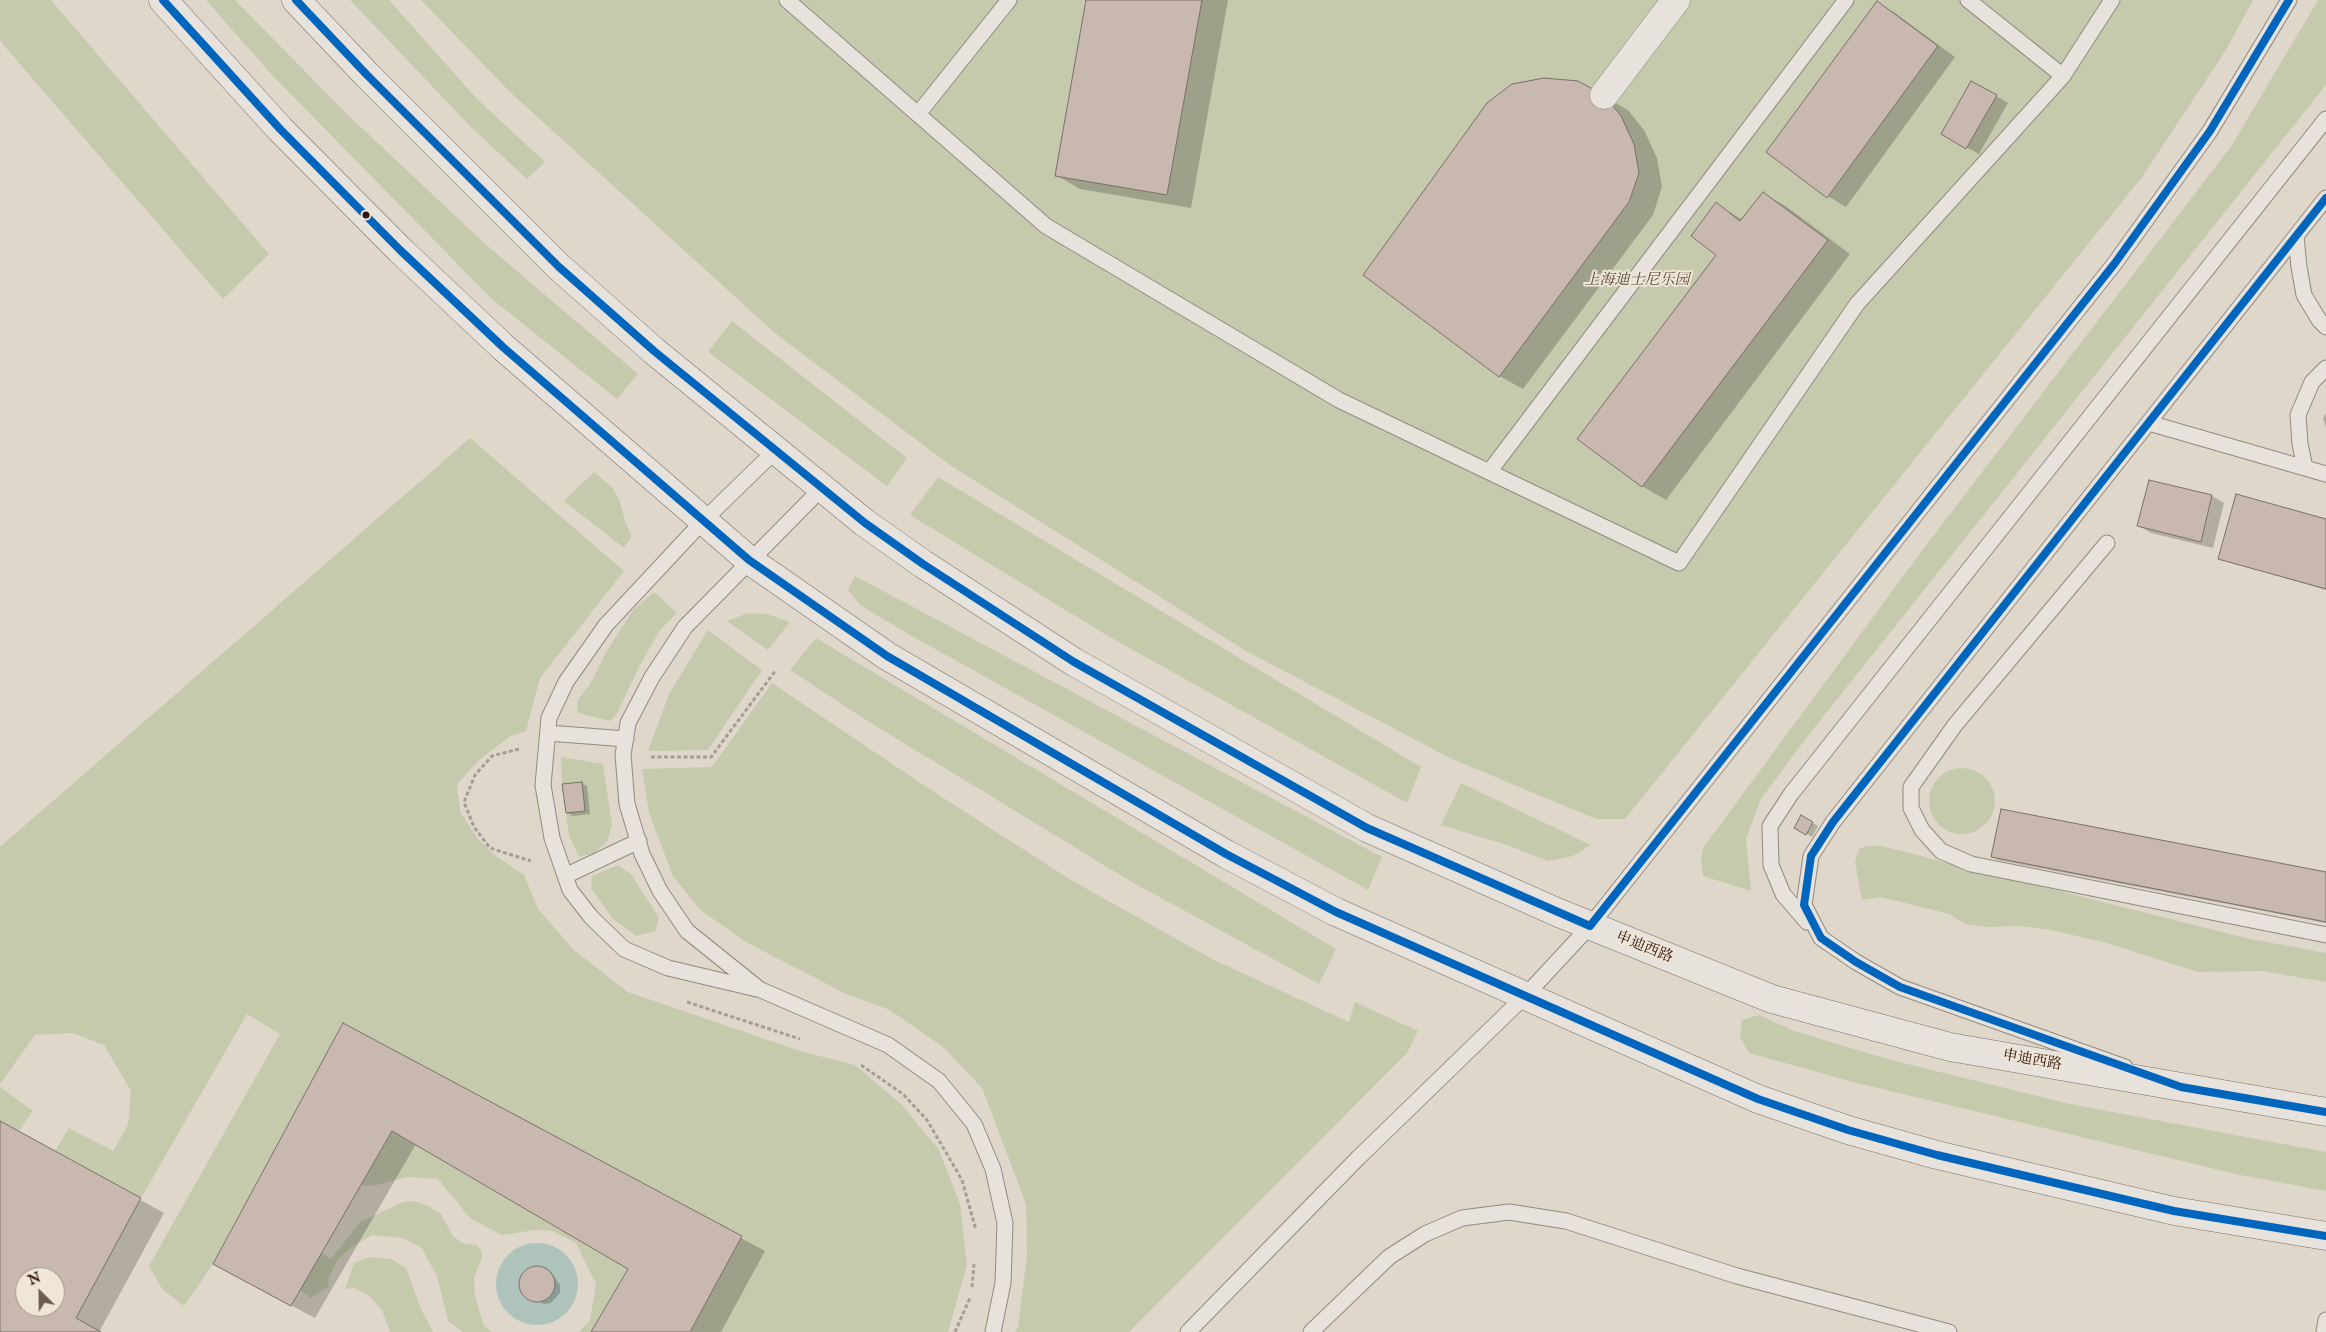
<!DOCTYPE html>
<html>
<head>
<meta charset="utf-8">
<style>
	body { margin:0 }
	#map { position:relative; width:2326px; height:1332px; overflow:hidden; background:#dfd7ca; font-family:"IM FELL English",serif }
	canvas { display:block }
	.north { position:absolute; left:15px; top:1267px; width:50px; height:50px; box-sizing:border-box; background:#f0e6d7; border:1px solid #a39386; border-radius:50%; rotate:337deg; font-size:14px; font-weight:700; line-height:20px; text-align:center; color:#30170d }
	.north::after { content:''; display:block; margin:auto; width:18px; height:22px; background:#6d5a4f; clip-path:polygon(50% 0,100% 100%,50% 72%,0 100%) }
</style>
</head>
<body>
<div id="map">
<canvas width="2326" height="1332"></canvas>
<div class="north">N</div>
</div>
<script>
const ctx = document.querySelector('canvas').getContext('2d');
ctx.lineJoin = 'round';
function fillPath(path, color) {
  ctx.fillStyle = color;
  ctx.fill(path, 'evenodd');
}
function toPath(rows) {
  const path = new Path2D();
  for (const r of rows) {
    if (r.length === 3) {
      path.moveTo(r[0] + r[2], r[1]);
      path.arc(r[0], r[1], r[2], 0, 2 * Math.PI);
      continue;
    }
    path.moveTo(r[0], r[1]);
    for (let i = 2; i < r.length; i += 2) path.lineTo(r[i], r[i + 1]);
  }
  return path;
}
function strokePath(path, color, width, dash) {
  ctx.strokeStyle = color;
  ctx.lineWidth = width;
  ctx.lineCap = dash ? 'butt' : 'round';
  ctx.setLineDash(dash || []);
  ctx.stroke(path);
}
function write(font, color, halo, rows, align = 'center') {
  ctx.font = font + ' "IM FELL English","Noto Serif SC",serif';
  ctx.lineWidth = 4;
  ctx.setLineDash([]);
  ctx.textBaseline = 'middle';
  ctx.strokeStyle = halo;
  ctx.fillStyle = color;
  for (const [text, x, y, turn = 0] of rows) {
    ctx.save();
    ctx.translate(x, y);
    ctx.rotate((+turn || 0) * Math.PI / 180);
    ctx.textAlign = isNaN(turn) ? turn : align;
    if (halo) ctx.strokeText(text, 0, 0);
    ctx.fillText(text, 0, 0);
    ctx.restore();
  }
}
const green = toPath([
	[0,0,51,0,269,254,223,299,0,41],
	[206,0,235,0,348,115,483,242,638,374,617,399,492,299,270,73],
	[350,0,389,0,477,99,545,162,527,179,471,127],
	[421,0,2253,0,2226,50,2142,177,1625,819,1596,819,1452,759,1246,651,950,465,776,334,510,92],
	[2318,0,2326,0,2326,85,1807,737,1761,799,1746,839,1751,891,1703,876,1701,861,1703,848,1921,552,2232,145],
	[732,321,907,458,887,486,708,352],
	[470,438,624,571,540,678,526,731,511,736,480,759,457,784,460,812,478,839,496,856,524,875,538,909,575,951,628,992,800,1051,855,1065,901,1104,939,1150,960,1204,967,1265,948,1332,690,1332,742,1236,343,1023,213,1264,184,1306,162,1289,149,1266,280,1034,247,1014,141,1198,55,1151,69,1128,113,1151,128,1125,131,1091,104,1045,72,1033,35,1035,0,1084,0,847],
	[594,472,612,487,620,502,626,524,632,536,624,548,564,501],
	[938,477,1421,767,1407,803,1108,636,910,515],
	[855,576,1382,857,1368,890,910,635,860,605,848,590],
	[654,592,677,613,660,630,640,665,616,715,610,721,578,713,577,701,590,684,607,651,633,610],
	[748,613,767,614,790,622,768,650,727,621],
	[708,630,762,670,708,750,648,751,669,694],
	[816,638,1336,949,1319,984,1130,881,866,720,790,670],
	[772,683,928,788,1071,880,1216,961,1349,1022,1355,1002,1418,1031,1407,1053,1129,1332,1015,1332,1018,1327,1027,1255,1026,1204,982,1088,943,1047,890,1010,846,994,746,942,699,909,673,876,649,813,642,769,712,767],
	[561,757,603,764,612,825,607,842,594,853,579,857,569,836,566,813,585,811,582,782,562,784],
	[1962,801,33],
	[1461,783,1591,845,1573,856,1548,861,1507,845,1441,825],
	[1867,846,1881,846,2250,939,2326,953,2326,982,2262,971,2198,972,2107,943,2051,930,2020,926,1986,927,1965,924,1949,914,1897,901,1879,897,1862,900,1855,861,1859,849],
	[618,865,631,874,659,918,655,931,636,936,613,919,591,888,592,876],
	[1759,1015,1794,1031,1891,1060,2070,1104,2326,1152,2326,1191,2240,1175,1853,1082,1749,1053,1740,1037,1742,1020],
	[0,1087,33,1111,19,1131,0,1121],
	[392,1131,628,1269,591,1332,579,1332,590,1320,596,1284,576,1243,552,1231,536,1230,502,1235,470,1218,438,1179,407,1177,373,1186,361,1185],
	[414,1201,428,1206,441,1214,453,1236,462,1243,476,1245,481,1250,482,1257,474,1278,475,1295,483,1324,491,1332,463,1332,448,1321,437,1276,421,1247,402,1238,372,1235,353,1246,338,1259,329,1277,328,1287,311,1298,299,1290,321,1253,331,1259,360,1222,403,1202],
	[370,1257,391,1259,406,1268,421,1309,433,1332,390,1332,382,1310,369,1296,354,1288,345,1289,354,1263]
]);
const water = toPath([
	[537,1284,41]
]);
const shadow = toPath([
	[1087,0,1228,0,1191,208,1080,189,1056,175],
	[1877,3,1895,13,1955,57,1846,207,1828,196],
	[1972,82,2008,103,1979,154,1942,134],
	[1603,96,1628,110,1644,130,1657,158,1662,187,1653,215,1523,389,1499,376],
	[1763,193,1787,207,1850,254,1666,500,1642,486,1718,255,1716,204,1743,220],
	[2326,413,2326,428,2323,418],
	[2212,496,2224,503,2213,548,2151,533,2139,526],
	[2326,520,2326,590,2219,558],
	[581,783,587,786,590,814,573,816,567,813],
	[1802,817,1818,826,1812,837,1796,827],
	[1992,856,2326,873,2326,923,1998,860],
	[344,1024,765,1251,721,1332,593,1332,630,1269,416,1144,315,1318,238,1277],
	[0,1123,164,1213,99,1332,0,1332],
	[25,1277,55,1277,55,1307,25,1307],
	[536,1267,551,1272,560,1285,560,1293,551,1303,544,1304,525,1295,521,1283,525,1273]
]);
const building = toPath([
	[1086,0,1202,0,1167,195,1055,176,1086,0],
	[1877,1,1938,46,1827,198,1766,152,1877,1],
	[1544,78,1578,81,1604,95,1621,116,1634,144,1639,173,1629,202,1499,377,1363,275,1487,103,1512,84,1544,78],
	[1971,81,1997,95,1966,149,1941,134,1971,81],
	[1763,192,1828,240,1642,487,1577,439,1716,255,1691,236,1716,202,1740,221,1763,192],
	[2149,480,2212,495,2201,542,2137,526,2149,480],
	[2236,494,2326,519,2326,589,2218,559,2236,494],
	[582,782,585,811,566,813,562,784,582,782],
	[2001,809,2326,872,2326,922,1991,857,2001,809],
	[1801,815,1813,822,1806,835,1794,828,1801,815],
	[343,1023,742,1236,690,1332,591,1332,628,1269,392,1131,291,1306,213,1264,343,1023],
	[0,1121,141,1198,76,1318,101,1332,0,1332,0,1121],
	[25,1277,55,1277,55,1307,25,1307,25,1277],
	[537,1284,18]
]);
const path = toPath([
	[519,749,492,756,475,775,464,802,474,827,490,848,531,861],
	[651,757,711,757,776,670],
	[687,1002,800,1039],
	[861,1065,903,1094,927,1120,962,1180,976,1230],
	[972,1287,974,1264],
	[955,1332,970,1298]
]);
const lane = toPath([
	[787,0,1046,226,1339,400,1679,563,1857,304,2063,76,2112,0],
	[1968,0,2063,76],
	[918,114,1009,0],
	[2296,236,2299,267,2304,295,2319,320,2326,327],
	[2149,423,2326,474],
	[776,450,704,520,606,625,566,682,549,718,543,785,552,838,570,890,591,917,624,949,668,968,761,990,888,1045,939,1081,974,1124,993,1169,1005,1223,1003,1283,993,1332],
	[2305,468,2300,444,2298,415,2312,382,2326,368],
	[1489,472,1846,0],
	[2107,543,1955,725,1911,787,1911,808,1922,830,1941,851,1971,864,2326,935],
	[548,733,626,739],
	[565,876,639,841],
	[1807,922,1783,894,1771,865,1770,826,1791,794,2326,119],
	[758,988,687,931,660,891,642,854,627,804,623,755,628,723,652,677,685,627,822,488],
	[2125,1067,1900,987,1856,962,1821,938,1804,905,1811,856,1833,822,2326,198],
	[1188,1332,1358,1158,1525,996,1590,926,2115,263,2210,131,2289,0],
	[1311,1332,1389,1257,1425,1234,1462,1218,1509,1212,1566,1221,1737,1276,1949,1332],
	[2324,1332,2326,1320]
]);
const street = toPath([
	[1604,95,1676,0]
]);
const secondary = toPath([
	[163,0,280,129,400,250,504,348,749,560,887,656,1226,854,1336,912,1758,1099,1848,1130,1937,1155,2174,1211,2326,1236],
	[296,0,367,75,559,267,654,351,865,523,923,564,1074,662,1367,828,1559,913,1772,999,1950,1047,2326,1112]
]);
const bus1 = toPath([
	[163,0,280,129,400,250,504,348,749,560,887,656,1226,854,1336,912,1758,1099,1848,1130,1937,1155,2174,1211,2326,1236],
	[296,0,367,75,559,267,654,351,865,523,923,564,1074,662,1367,828,1590,926,2115,263,2210,131,2289,0],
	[2326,198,1833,822,1811,856,1804,905,1821,938,1856,962,1900,987,2181,1087,2326,1112]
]);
const markers = [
	[366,215,4.5,"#30170d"]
];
const parkNames = [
	["上海迪士尼乐园",1637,281]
];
const streetNames = [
	["申迪西路",1644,948,22],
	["申迪西路",2032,1061,10]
];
fillPath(green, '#c6caad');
fillPath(water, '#adc3bc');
fillPath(shadow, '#0003');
fillPath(building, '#c8b8b0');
strokePath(building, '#797068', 1);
strokePath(lane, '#918a81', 17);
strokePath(street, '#918a81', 29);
strokePath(secondary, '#797068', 29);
strokePath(path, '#a49e98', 3, [4, 2.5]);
strokePath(lane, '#e7e2dc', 15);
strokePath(street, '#e7e2dc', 28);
strokePath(secondary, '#e7e2dc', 28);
strokePath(bus1, '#0065bd', 8);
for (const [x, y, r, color] of markers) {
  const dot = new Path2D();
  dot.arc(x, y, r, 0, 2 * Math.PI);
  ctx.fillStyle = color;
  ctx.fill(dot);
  strokePath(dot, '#f0e6d7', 2);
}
write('italic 15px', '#574a36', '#f0e6d7', parkNames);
write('15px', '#30170d', '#f0e6d7', streetNames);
</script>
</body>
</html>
